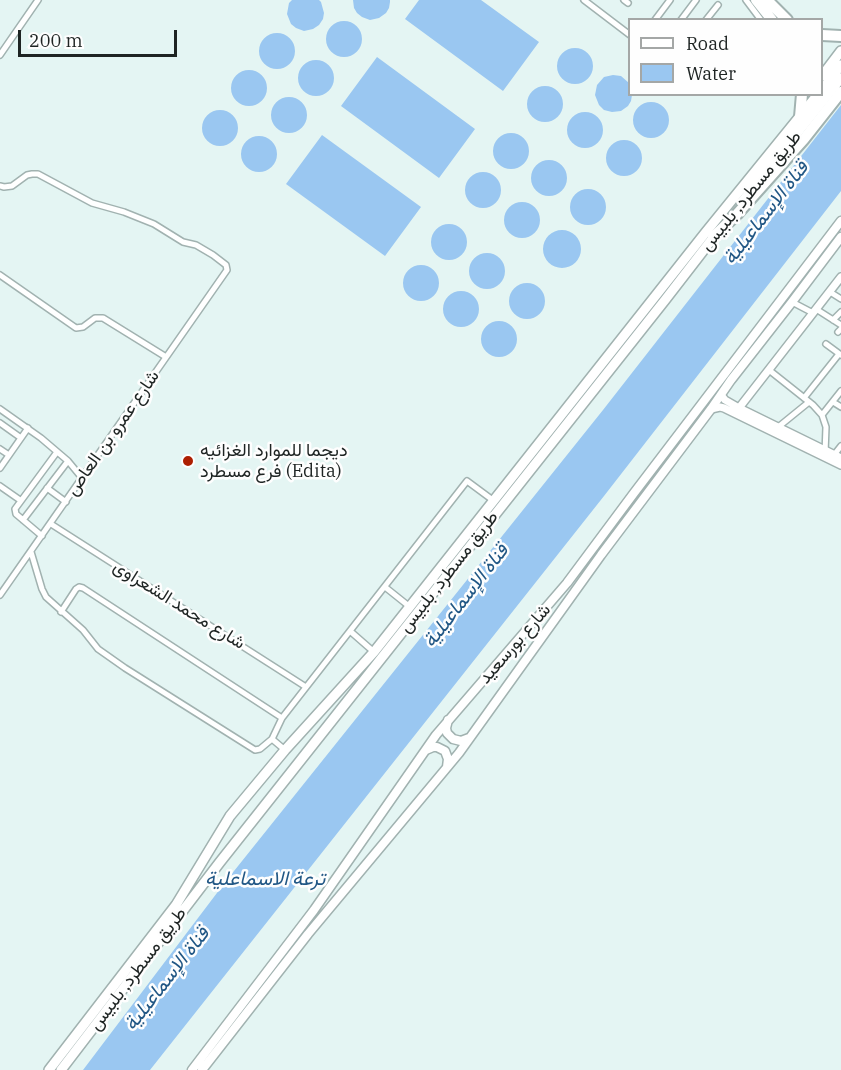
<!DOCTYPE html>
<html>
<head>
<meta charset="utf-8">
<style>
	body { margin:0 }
	#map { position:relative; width:841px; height:1070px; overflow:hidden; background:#e4f5f3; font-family:"IBM Plex Serif",serif }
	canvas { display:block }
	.legend { position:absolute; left:628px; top:18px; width:195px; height:78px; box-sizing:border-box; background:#fefefe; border:2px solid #a4a7a6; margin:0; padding:8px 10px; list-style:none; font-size:18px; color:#1e2423 }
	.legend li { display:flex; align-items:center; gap:12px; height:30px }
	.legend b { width:30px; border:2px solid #a4a7a6 }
	.scale { position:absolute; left:18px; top:30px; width:159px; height:27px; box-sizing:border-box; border:3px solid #1e2423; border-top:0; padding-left:8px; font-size:18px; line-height:21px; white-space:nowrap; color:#1e2423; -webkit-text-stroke:4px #fefefe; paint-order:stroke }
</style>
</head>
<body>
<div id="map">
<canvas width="841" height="1070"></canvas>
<ul class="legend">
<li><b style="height:8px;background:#fff"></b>Road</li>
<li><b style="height:16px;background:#9ac7f1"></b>Water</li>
</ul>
<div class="scale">200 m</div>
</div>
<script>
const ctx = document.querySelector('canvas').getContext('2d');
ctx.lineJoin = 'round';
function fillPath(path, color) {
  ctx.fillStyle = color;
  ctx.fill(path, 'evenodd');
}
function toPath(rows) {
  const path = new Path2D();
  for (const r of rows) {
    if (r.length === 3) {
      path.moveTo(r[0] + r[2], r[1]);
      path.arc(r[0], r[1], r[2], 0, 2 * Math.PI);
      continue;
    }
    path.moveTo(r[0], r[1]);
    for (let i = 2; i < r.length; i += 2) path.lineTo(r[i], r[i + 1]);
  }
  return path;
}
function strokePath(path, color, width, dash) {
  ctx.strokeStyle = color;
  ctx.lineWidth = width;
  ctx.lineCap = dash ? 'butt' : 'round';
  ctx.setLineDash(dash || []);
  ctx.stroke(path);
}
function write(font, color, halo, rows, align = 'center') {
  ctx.font = font + ' "IBM Plex Serif",Vazirmatn,serif';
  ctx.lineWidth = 5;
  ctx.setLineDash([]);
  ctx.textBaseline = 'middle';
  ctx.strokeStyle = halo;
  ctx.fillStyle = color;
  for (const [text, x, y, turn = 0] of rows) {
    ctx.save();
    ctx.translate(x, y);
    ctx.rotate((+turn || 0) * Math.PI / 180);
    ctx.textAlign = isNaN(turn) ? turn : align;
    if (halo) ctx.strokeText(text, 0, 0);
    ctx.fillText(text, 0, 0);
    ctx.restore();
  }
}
const water = toPath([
	[292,0,319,0,321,2,324,13,323,19,319,25,313,29,304,31,296,28,291,24,287,14,289,3],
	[353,0,390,0,390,2,389,8,386,13,379,18,370,20,362,17,357,13,354,8],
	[419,0,481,0,539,42,503,91,405,19],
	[344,39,18],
	[277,51,18],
	[575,66,18],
	[377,57,475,129,439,178,341,106],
	[316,78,18],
	[249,88,18],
	[613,75,621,76,629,83,630,94,632,95,631,101,628,106,621,111,612,112,604,110,599,105,595,95,597,85,604,77],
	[545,104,18],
	[289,115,18],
	[651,120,18],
	[841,105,841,191,604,496,150,1070,83,1070,226,881,603,410],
	[220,128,18],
	[585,130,18],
	[511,151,18],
	[322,135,421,207,385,256,286,184],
	[259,154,18],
	[624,158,18],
	[549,178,18],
	[483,190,18],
	[588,207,18],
	[522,220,18],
	[449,242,18],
	[562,249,19],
	[487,271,18],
	[421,283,18],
	[527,301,18],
	[461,309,18],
	[499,339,18]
]);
const minor = toPath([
	[584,0,630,35],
	[624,0,628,3],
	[746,0,761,20],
	[655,20,670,0],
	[681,20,696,0],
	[706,20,718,5],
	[0,55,38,0],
	[0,186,4,187,12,186,27,175,32,174,38,174,92,203,124,212,154,224,183,242,196,245,213,255,226,265,227,270,0,595],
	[0,275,76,328,83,327,95,318,103,318,166,357],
	[830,292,841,299],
	[792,302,813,313],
	[816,309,841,325],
	[833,320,841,312],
	[838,332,841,329],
	[826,344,841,355],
	[769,370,813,405,822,415,826,427,825,453],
	[804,398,839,354],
	[833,402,841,407],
	[0,409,41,438,68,461,82,478],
	[822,415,841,391],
	[0,423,21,438],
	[777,428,809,402],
	[0,449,9,455],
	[834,455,841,446],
	[0,468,28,428],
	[0,486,20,500],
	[47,488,66,502],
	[23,520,68,461],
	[51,524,306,687],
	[42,536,16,514,15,509,57,452],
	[31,552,42,589,46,597,83,630,98,649,125,668,255,750,260,749,272,739,282,718,467,481,494,501],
	[385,587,410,607],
	[61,612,76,589,79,587,83,588,282,718],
	[350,631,374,652],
	[272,739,285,750]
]);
const tertiary = toPath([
	[721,395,725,400,739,408,841,458],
	[739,408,841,277],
	[711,409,720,407,724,408,841,465]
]);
const secondary = toPath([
	[448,720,446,728,447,733,453,739,461,741,469,738],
	[426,750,433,747,437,747,445,751,448,759,447,767],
	[192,1070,314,910,436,735,567,583,634,493,841,221],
	[202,1070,308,934,459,753,601,555,711,409,731,380,792,302,841,237]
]);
const primary = toPath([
	[822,76,841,51],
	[822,90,841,65],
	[742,202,841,78],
	[49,1070,176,905,230,816,285,750,374,652,706,232,818,94],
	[61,1070,220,862,665,300,716,234]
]);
const motorway = toPath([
	[756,0,772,20],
	[767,0,787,20],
	[822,35,841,36],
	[800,117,802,94],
	[713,237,737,214,804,139,841,92]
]);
const markers = [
	[188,461,6,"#ad1f01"]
];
const streetNames = [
	["طريق مسطرد, بلبيس",751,191,-51],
	["شارع عمرو بن العاص",113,433,-55],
	["طريق مسطرد, بلبيس",449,572,-52],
	["شارع محمد الشعراوى",179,605,32],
	["شارع بورسعيد",515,644,-49],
	["طريق مسطرد, بلبيس",138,969,-53]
];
const poiNames = [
	["ديجما للموارد الغزائيه",200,451],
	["فرع مسطرد (Edita)",200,472]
];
const waterNames = [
	["قناة الإسماعيلية",766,213,-52],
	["قناة الإسماعيلية",466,596,-52],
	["ترعة الاسماعلية",265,879],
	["قناة الإسماعيلية",167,979,-52]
];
fillPath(water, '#9ac7f1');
strokePath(minor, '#a1b2b0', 8);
strokePath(tertiary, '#a1b2b0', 10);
strokePath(secondary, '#a1b2b0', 11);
strokePath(primary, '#a1b2b0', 12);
strokePath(motorway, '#a1b2b0', 14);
strokePath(minor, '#fff', 5);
strokePath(tertiary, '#fff', 7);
strokePath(secondary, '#fff', 8);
strokePath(primary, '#fff', 9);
strokePath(motorway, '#fff', 10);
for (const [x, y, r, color] of markers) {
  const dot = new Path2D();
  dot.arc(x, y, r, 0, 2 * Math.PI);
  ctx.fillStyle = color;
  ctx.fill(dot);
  strokePath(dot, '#fefefe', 2);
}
write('18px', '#1e2423', '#fefefe', streetNames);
write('18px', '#1e2423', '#fefefe', poiNames, 'left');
write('italic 20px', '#215785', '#fefefe', waterNames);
</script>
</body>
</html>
